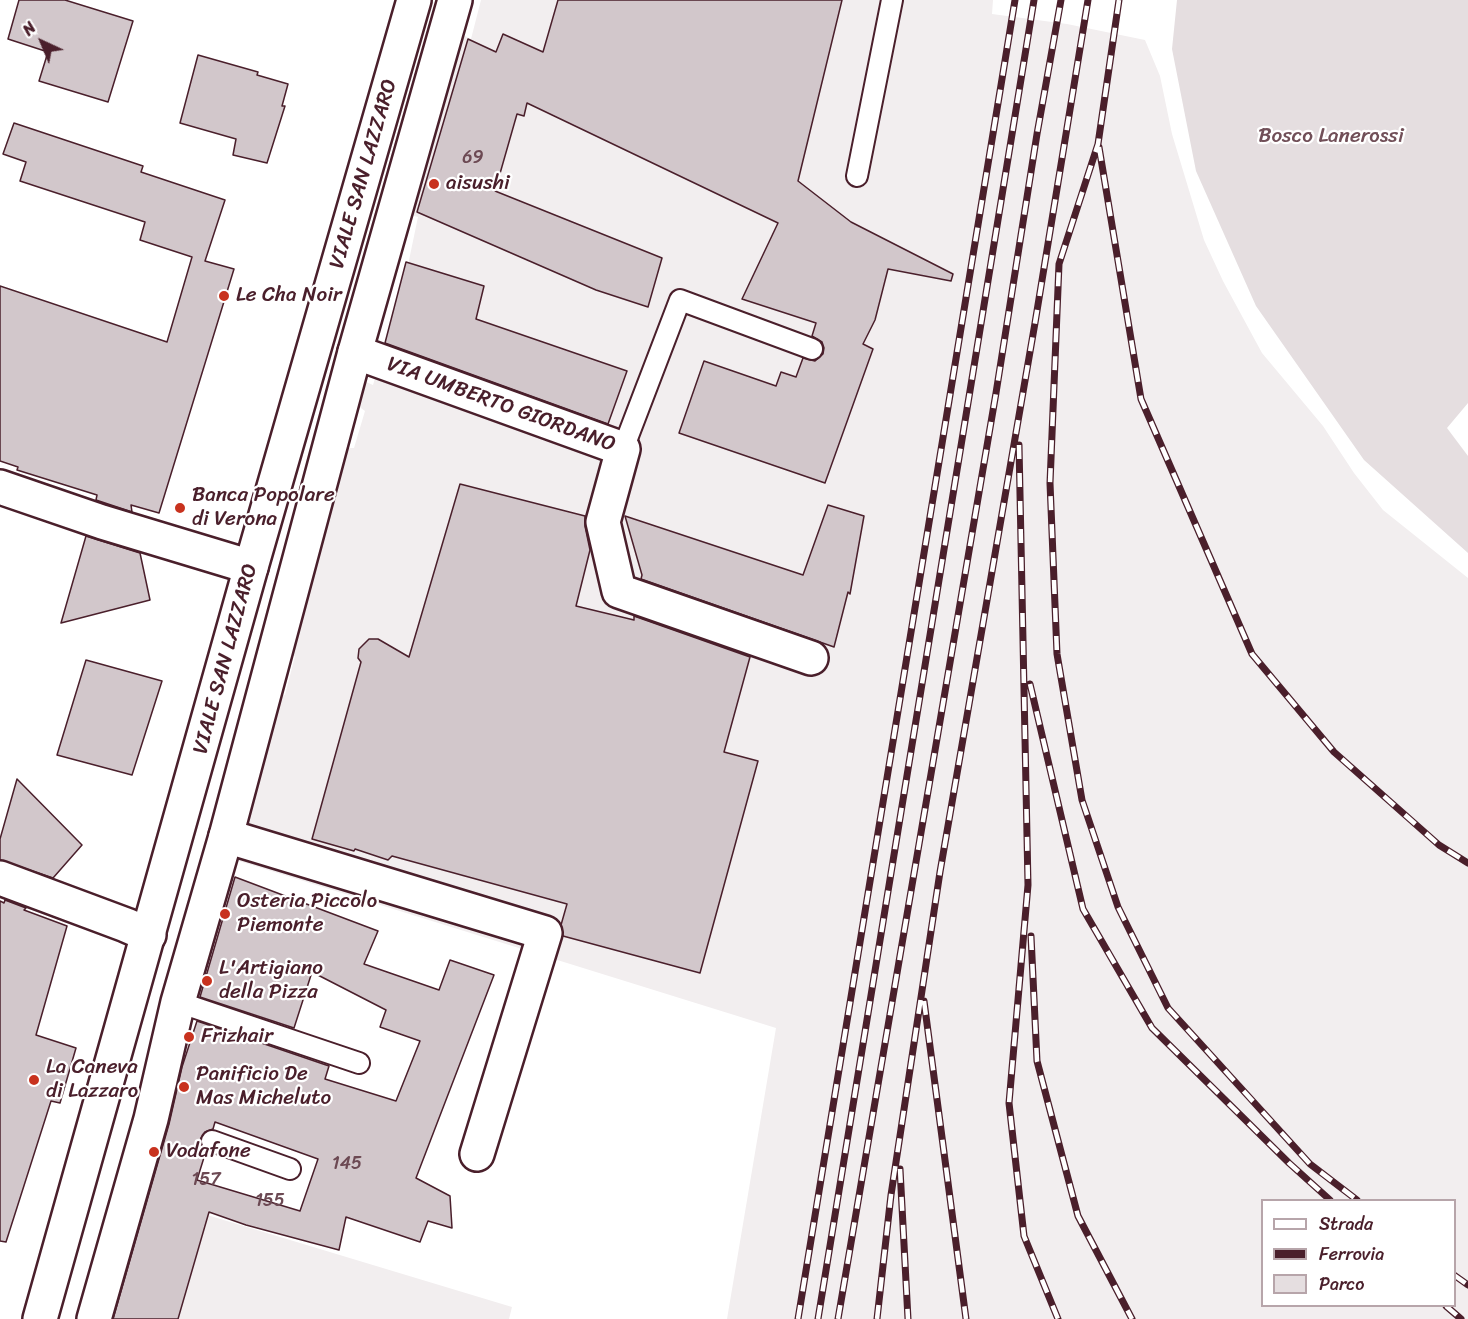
<!DOCTYPE html>
<html>
<head>
<meta charset="utf-8">
<style>
	body { margin:0 }
	#map { position:relative; width:1468px; height:1319px; overflow:hidden; background:#fff; font-family:Sriracha,sans-serif }
	canvas { display:block }
	.legend { position:absolute; left:1261px; top:1199px; width:195px; height:108px; box-sizing:border-box; background:#fff; border:2px solid #b7a5aa; margin:0; padding:8px 10px; list-style:none; font-size:18px; color:#4a1f2b }
	.legend li { display:flex; align-items:center; gap:12px; height:30px }
	.legend b { width:30px; border:2px solid #b7a5aa }
	.north { position:absolute; left:12px; top:12px; width:60px; height:60px; -webkit-text-stroke:4px #fff; paint-order:stroke; rotate:316deg; font-size:16px; font-weight:700; line-height:24px; text-align:center; color:#4a1f2b }
	.north::after { content:''; display:block; margin:auto; width:21px; height:27px; background:#4a1f2b; clip-path:polygon(50% 0,100% 100%,50% 72%,0 100%) }
</style>
</head>
<body>
<div id="map">
<canvas width="1468" height="1319"></canvas>
<ul class="legend">
<li><b style="height:8px;background:#fff"></b>Strada</li>
<li><b style="height:8px;background:#4a1f2b"></b>Ferrovia</li>
<li><b style="height:16px;background:#e5dee0"></b>Parco</li>
</ul>
<div class="north">N</div>
</div>
<script>
const ctx = document.querySelector('canvas').getContext('2d');
ctx.lineJoin = 'round';
function fillPath(path, color) {
  ctx.fillStyle = color;
  ctx.fill(path, 'evenodd');
}
function toPath(rows) {
  const path = new Path2D();
  for (const r of rows) {
    path.moveTo(r[0], r[1]);
    for (let i = 2; i < r.length; i += 2) path.lineTo(r[i], r[i + 1]);
  }
  return path;
}
function strokePath(path, color, width, dash) {
  ctx.strokeStyle = color;
  ctx.lineWidth = width;
  ctx.lineCap = dash ? 'butt' : 'round';
  ctx.setLineDash(dash || []);
  ctx.stroke(path);
}
function write(font, color, halo, rows, align = 'center') {
  ctx.font = font + ' Sriracha,sans-serif';
  ctx.lineWidth = 4.5;
  ctx.setLineDash([]);
  ctx.textBaseline = 'middle';
  ctx.strokeStyle = halo;
  ctx.fillStyle = color;
  for (const [text, x, y, turn = 0] of rows) {
    ctx.save();
    ctx.translate(x, y);
    ctx.rotate((+turn || 0) * Math.PI / 180);
    ctx.textAlign = isNaN(turn) ? turn : align;
    if (halo) ctx.strokeText(text, 0, 0);
    ctx.fillText(text, 0, 0);
    ctx.restore();
  }
}
const built = toPath([
	[481,0,993,0,992,14,1067,24,1145,40,1160,76,1172,134,1204,240,1223,281,1262,353,1323,426,1354,473,1383,510,1468,578,1468,1319,727,1319,776,1028,239,861,248,826,237,821,273,694,285,695,295,656,284,654,343,448,354,448,365,411,354,403,359,385,366,382,373,385,408,265,418,217,408,214,457,39,465,36,471,39],
	[1262,1200,1454,1200,1454,1306,1262,1306],
	[131,1192,512,1307,509,1319,96,1319]
]);
const green = toPath([
	[1177,0,1468,0,1468,403,1447,428,1468,456,1468,553,1364,460,1256,306,1196,171,1172,49]
]);
const building = toPath([
	[19,0,65,0,133,21,108,102,39,81,48,52,8,39,19,0],
	[558,0,842,0,798,181,851,222,953,274,951,281,888,269,875,320,863,344,873,349,825,483,679,433,704,361,776,386,781,372,796,377,803,358,815,361,823,354,824,348,822,342,812,336,816,323,742,299,778,223,527,103,524,116,517,114,495,191,662,258,648,307,596,290,417,212,468,39,496,52,503,34,543,52,558,0],
	[198,55,258,72,257,75,288,84,282,106,285,106,267,163,233,155,236,139,180,123,198,55],
	[14,123,143,166,141,172,225,200,205,261,234,269,159,513,131,505,132,512,96,500,97,495,17,470,18,467,0,461,0,286,167,342,192,257,140,240,145,222,20,181,26,162,3,154,14,123],
	[406,262,484,286,476,319,627,371,608,424,385,343,406,262],
	[460,484,585,516,585,526,590,550,576,606,634,620,634,616,750,657,724,752,758,761,700,973,563,936,561,925,567,904,392,856,388,860,355,849,354,851,312,839,361,662,358,658,359,649,369,639,378,639,409,657,460,484],
	[828,505,864,516,850,594,848,592,834,647,641,579,642,575,625,516,803,575,828,505],
	[86,536,140,553,150,600,61,623,86,536],
	[86,660,162,681,132,775,57,755,86,660],
	[17,779,82,845,53,878,0,860,0,839,17,779],
	[235,877,378,931,364,964,439,990,450,960,494,975,416,1178,450,1196,452,1228,428,1221,420,1242,346,1217,339,1250,246,1225,209,1212,178,1319,113,1319,169,1124,182,1067,197,1021,329,1066,325,1079,396,1101,420,1041,380,1027,386,1010,312,972,294,1028,200,997,235,877],
	[215,1122,318,1159,300,1211,197,1180,206,1151,200,1144,201,1138,205,1132,213,1129,215,1122],
	[5,900,26,908,24,910,67,926,36,1035,76,1048,60,1103,51,1101,6,1242,0,1241,0,901,4,903,5,900]
]);
const service = toPath([
	[857,176,892,0],
	[623,449,680,300,812,349],
	[178,1002,359,1063],
	[212,1141,290,1169]
]);
const minor = toPath([
	[355,352,623,449,603,522,619,591,811,658],
	[0,487,102,522,251,567],
	[226,836,545,933,477,1154],
	[0,878,126,925,149,935]
]);
const secondary = toPath([
	[40,1319,251,567,414,0],
	[94,1319,151,1119,178,1002,226,836,355,352,455,0]
]);
const rail = toPath([
	[1119,0,1098,144,1059,264,1050,483,1057,654,1082,800,1118,907,1168,1008,1310,1164,1357,1200],
	[1099,147,1141,399,1252,654,1334,752,1439,845,1468,863],
	[1019,445,1028,885,1009,1103,1024,1236,1058,1319],
	[1030,684,1083,909,1152,1028,1289,1163,1330,1200],
	[1031,936,1037,1061,1078,1216,1132,1319],
	[924,1001,966,1319],
	[900,1169,908,1319],
	[1454,1275,1468,1285],
	[1446,1306,1461,1319],
	[798,1319,1015,0],
	[818,1319,1034,0],
	[838,1319,996,393,1037,134,1061,0],
	[877,1319,891,1195,940,872,1035,323,1088,0]
]);
const markers = [
	[434,184,6,"#c8321e"],
	[224,296,6,"#c8321e"],
	[180,508,6,"#c8321e"],
	[225,914,6,"#c8321e"],
	[207,981,6,"#c8321e"],
	[189,1037,6,"#c8321e"],
	[34,1080,6,"#c8321e"],
	[184,1087,6,"#c8321e"],
	[154,1152,6,"#c8321e"]
];
const numberNames = [
	["69",473,158],
	["145",347,1164],
	["157",206,1180],
	["155",270,1201]
];
const parkNames = [
	["Bosco Lanerossi",1331,137]
];
const streetNames = [
	["VIALE SAN LAZZARO",364,174,-74],
	["VIA UMBERTO GIORDANO",501,405,20],
	["VIALE SAN LAZZARO",226,659,-75]
];
const poiNames = [
	["aisushi",446,184],
	["Le Cha Noir",236,296],
	["Banca Popolare",192,496],
	["di Verona",192,520],
	["Osteria Piccolo",237,902],
	["Piemonte",237,926],
	["L'Artigiano",219,969],
	["della Pizza",219,993],
	["Frizhair",201,1037],
	["La Caneva",46,1068],
	["di Lazzaro",46,1092],
	["Panificio De",196,1075],
	["Mas Micheluto",196,1099],
	["Vodafone",166,1152]
];
fillPath(built, '#f2eeef');
fillPath(green, '#e5dee0');
fillPath(building, '#d2c7cb');
strokePath(building, '#4a1f2b', 1.5);
strokePath(service, '#4a1f2b', 24);
strokePath(minor, '#4a1f2b', 38);
strokePath(secondary, '#4a1f2b', 38);
strokePath(service, '#fff', 20);
strokePath(minor, '#fff', 33);
strokePath(secondary, '#fff', 33);
strokePath(rail, '#4a1f2b', 7);
strokePath(rail, '#fff', 4.5, [14]);
for (const [x, y, r, color] of markers) {
  const dot = new Path2D();
  dot.arc(x, y, r, 0, 2 * Math.PI);
  ctx.fillStyle = color;
  ctx.fill(dot);
  strokePath(dot, '#fff', 2);
}
write('18px', '#6c4953', null, numberNames);
write('21px', '#714f58', '#fff', parkNames);
write('21px', '#4a1f2b', '#fff', streetNames);
write('21px', '#4a1f2b', '#fff', poiNames, 'left');
</script>
</body>
</html>
